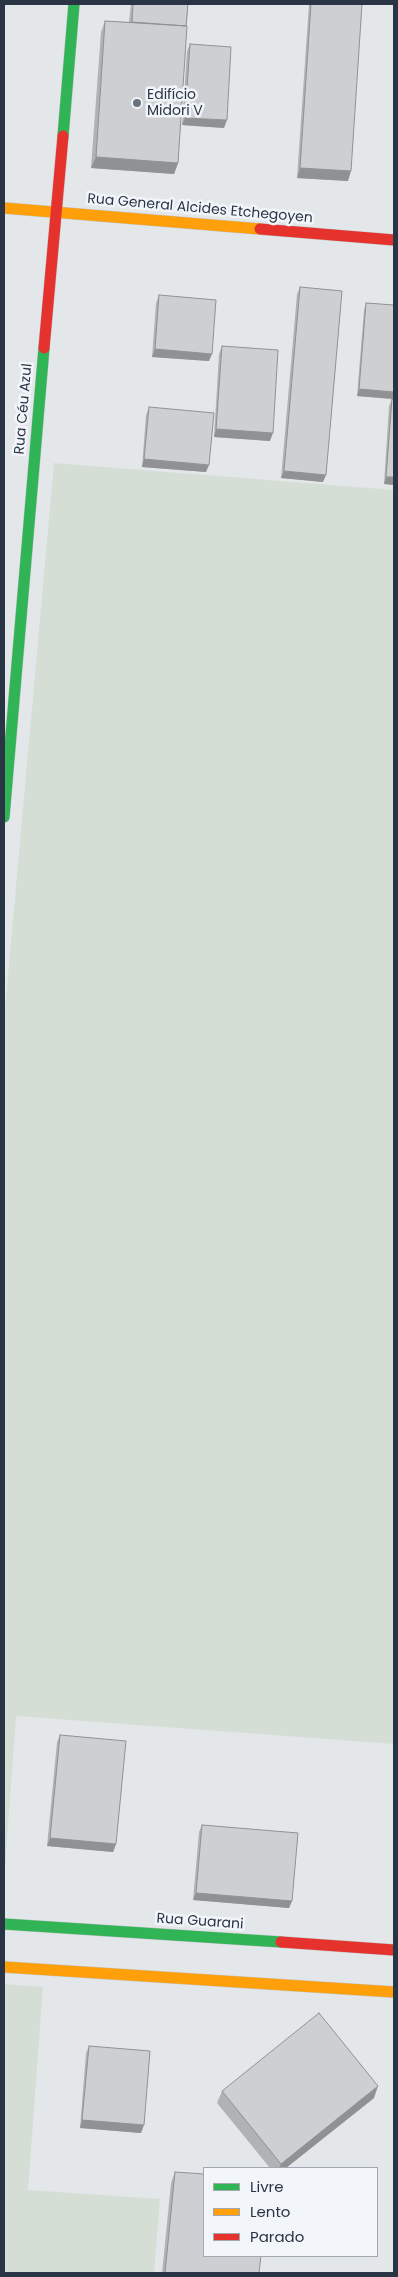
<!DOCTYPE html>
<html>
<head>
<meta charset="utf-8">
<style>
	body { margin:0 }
	#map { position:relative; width:398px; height:2277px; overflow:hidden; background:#e4e7ea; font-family:Poppins,sans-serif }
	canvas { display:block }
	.frame { position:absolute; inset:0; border:5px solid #293545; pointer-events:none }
	.legend { position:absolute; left:203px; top:2167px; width:175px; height:90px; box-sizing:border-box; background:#f2f5f9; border:1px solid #a2a8b1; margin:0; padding:6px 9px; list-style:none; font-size:15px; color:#293545 }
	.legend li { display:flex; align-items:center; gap:10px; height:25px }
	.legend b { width:25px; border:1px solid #a2a8b1 }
</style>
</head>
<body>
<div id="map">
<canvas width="398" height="2277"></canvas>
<div class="frame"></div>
<ul class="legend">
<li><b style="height:6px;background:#30b455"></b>Livre</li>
<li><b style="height:6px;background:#ff9f0a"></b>Lento</li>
<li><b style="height:6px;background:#e5322d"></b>Parado</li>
</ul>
</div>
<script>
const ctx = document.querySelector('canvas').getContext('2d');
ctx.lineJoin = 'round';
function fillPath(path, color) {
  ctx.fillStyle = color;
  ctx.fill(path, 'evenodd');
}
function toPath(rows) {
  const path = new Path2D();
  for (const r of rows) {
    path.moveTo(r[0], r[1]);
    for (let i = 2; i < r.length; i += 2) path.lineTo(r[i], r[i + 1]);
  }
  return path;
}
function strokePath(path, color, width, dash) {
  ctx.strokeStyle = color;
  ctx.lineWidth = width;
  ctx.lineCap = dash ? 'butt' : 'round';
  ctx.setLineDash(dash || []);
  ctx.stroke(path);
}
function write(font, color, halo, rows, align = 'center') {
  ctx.font = font + ' Poppins,sans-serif';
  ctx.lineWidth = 5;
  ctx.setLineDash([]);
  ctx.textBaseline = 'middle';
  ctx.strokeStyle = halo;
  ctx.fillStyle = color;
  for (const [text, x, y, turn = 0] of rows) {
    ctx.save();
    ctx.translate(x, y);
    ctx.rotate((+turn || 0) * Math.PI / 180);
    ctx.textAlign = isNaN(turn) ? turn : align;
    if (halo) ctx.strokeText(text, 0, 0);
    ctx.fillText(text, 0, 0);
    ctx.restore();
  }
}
const green = toPath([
	[54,463,394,490,394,1744,16,1716,4,1880,4,1020],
	[4,1984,43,1987,28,2190,160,2199,154,2273,4,2273]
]);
const fast = toPath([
	[63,136,74,4],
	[4,817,44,348],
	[4,1924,281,1942]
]);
const slow = toPath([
	[4,208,260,229],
	[4,1967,394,1992]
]);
const jam = toPath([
	[260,229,394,240],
	[44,348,63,136],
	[281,1942,394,1950]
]);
const wall = toPath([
	[131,4,188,4,178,163,174,174,91,168,101,32,105,21,129,22],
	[309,4,362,4,348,181,297,178],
	[190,44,224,128,182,125,187,51],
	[300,287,323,482,281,478,297,294],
	[159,295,209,361,152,357,156,303],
	[366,303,394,305,394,485,384,484,389,406,392,399,357,396,364,310],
	[222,346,270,441,214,437,219,354],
	[149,407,206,472,142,467,146,415],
	[60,1735,116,1844,113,1852,47,1846,57,1742],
	[202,1825,292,1901,289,1908,193,1900,199,1832],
	[89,2046,141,2133,80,2128,86,2053],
	[222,2091,374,2098,286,2168,270,2168,217,2103],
	[175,2172,259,2273,162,2273,171,2183]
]);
const shadedWall = toPath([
	[185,118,227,120,224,128,182,125],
	[96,157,178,163,174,174,91,168],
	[300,168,351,171,348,181,297,178],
	[155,349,212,354,209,361,152,357],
	[359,389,394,392,394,399,357,396],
	[216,429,273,433,270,441,214,437],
	[144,459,209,465,206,472,142,467],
	[284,471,326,475,323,482,281,478],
	[386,477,394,477,394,485,384,484],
	[50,1838,116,1844,113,1852,47,1846],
	[196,1893,292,1901,289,1908,193,1900],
	[378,2086,374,2098,286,2168,279,2168,281,2164],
	[82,2120,144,2125,141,2133,80,2128]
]);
const building = toPath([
	[133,4,188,4,186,26,132,22,133,4],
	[311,4,362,4,351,171,300,168,311,4],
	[105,21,187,26,178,163,96,157,105,21],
	[190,44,231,47,227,120,185,118,190,44],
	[300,287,342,291,326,475,284,471,300,287],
	[159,295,216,300,212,354,155,349,159,295],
	[366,303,394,305,394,392,359,389,366,303],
	[222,346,278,350,273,433,216,429,222,346],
	[392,399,394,399,394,477,386,477,392,399],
	[149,407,214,413,209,465,144,459,149,407],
	[60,1735,126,1741,116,1844,50,1838,60,1735],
	[202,1825,298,1833,292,1901,196,1893,202,1825],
	[319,2013,378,2086,281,2164,222,2091,319,2013],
	[89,2046,150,2051,144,2125,82,2120,89,2046],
	[175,2172,204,2174,204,2256,261,2256,259,2273,165,2273,175,2172]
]);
const markers = [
	[137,103,5,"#6a737f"]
];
const poiNames = [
	["Edifício",147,95],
	["Midori V",147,111]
];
const streetNames = [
	["Rua General Alcides Etchegoyen",200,209,5],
	["Rua Céu Azul",24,409,-85],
	["Rua Guarani",200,1922,4]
];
fillPath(green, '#d5ded5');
strokePath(fast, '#c2c5c8', 12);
strokePath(slow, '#c2c5c8', 12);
strokePath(jam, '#c2c5c8', 12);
strokePath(fast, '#30b455', 11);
strokePath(slow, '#ff9f0a', 11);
strokePath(jam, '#e5322d', 11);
fillPath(wall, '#b0b2b5');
fillPath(shadedWall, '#909193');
fillPath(building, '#cdcfd2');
strokePath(building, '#909193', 1);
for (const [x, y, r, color] of markers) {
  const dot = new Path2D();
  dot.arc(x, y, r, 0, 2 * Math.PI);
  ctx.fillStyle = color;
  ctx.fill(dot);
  strokePath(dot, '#f2f5f9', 2);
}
write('14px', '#293545', '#f2f5f9', poiNames, 'left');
write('14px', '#293545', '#f2f5f9', streetNames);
</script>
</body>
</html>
